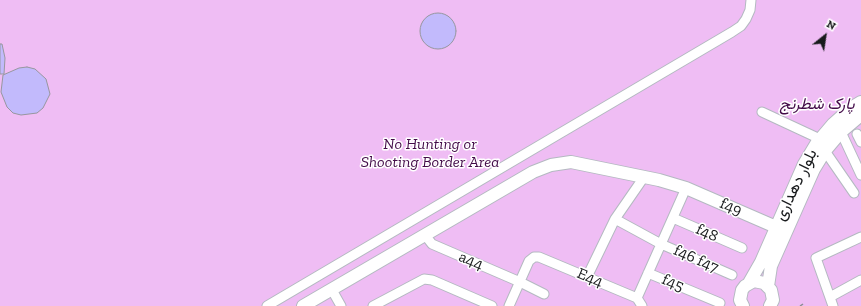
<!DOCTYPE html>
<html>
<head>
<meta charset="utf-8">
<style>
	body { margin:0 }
	#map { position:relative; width:861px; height:306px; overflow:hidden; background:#eff5fd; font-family:"Zilla Slab",serif }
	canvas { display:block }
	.north { position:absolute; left:805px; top:16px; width:40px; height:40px; -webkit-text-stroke:3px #fff; paint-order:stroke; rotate:30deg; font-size:11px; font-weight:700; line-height:16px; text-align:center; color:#181a1c }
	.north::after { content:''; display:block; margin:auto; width:14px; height:18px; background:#181a1c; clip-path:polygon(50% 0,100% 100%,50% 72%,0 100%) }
</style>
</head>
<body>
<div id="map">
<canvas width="861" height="306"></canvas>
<div class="north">N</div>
</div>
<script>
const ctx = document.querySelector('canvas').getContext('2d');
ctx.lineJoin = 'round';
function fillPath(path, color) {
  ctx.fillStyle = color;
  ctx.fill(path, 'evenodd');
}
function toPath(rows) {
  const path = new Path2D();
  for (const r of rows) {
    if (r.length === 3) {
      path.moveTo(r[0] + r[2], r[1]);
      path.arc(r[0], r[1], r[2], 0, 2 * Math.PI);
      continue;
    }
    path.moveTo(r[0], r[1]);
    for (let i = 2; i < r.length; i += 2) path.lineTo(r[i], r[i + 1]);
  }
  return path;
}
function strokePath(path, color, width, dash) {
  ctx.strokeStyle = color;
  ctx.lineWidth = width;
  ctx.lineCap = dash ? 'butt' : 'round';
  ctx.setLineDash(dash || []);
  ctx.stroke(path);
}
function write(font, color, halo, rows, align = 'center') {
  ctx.font = font + ' "Zilla Slab",Vazirmatn,serif';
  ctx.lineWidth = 3;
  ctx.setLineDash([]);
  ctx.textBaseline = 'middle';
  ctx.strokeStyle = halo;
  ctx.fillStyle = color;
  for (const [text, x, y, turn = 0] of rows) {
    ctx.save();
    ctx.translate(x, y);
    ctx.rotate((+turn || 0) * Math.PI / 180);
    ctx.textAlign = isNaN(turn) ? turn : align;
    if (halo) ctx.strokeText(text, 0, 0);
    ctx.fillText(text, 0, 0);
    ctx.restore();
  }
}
const green = toPath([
	[0,0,861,0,861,306,0,306]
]);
const building = toPath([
	[438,31,18],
	[0,44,2,44,5,58,4,74,0,74,0,44],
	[27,67,35,69,46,79,50,94,43,108,37,113,21,115,13,113,7,107,1,92,3,75,19,68,27,67]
]);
const path = toPath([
	[800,306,803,304]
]);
const minor = toPath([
	[762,112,820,139],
	[841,132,861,175],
	[857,134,861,142],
	[825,151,854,193],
	[673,218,742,248],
	[615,219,661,244,732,275],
	[425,235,432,244,520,282,544,294],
	[648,273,720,303],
	[587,277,615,219,644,177],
	[332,290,341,306],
	[830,297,861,280],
	[637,298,686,188],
	[267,306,732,32,741,26,746,19,750,10,751,0],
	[373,306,424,279,432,280,492,306],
	[509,306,529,261,534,257,539,257,637,298,642,306],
	[833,306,816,258,861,237]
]);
const major = toPath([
	[749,283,761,262,804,164,816,144,833,124,851,108,861,102],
	[768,286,771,266,814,169,825,151,841,132,861,115],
	[303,306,533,172,551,165,571,162,659,180,686,188,776,227],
	[743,306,740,300,742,290,745,286,754,281,764,283,771,290,773,300,770,306]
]);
const parkNames = [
	["پارک شطرنج",817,104],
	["No Hunting or",430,144],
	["Shooting Border Area",430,162]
];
const streetNames = [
	["بلوار دهداری",796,185,-64],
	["f49",731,207,23],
	["f48",707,233,24],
	["f46 f47",696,259,24],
	["a44",471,261,23],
	["E44",590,278,23],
	["f45",673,283,23]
];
fillPath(green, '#efbdf4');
fillPath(building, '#c2bafc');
strokePath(building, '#97979f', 1);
strokePath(minor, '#b4b9c1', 11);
strokePath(major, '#b4b9c1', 14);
strokePath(path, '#8b8f95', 1.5, [4, 2]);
strokePath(minor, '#fff', 9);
strokePath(major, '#fff', 12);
write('italic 16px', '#430b49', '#fff', parkNames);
write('16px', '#181a1c', '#fff', streetNames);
</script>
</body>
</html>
